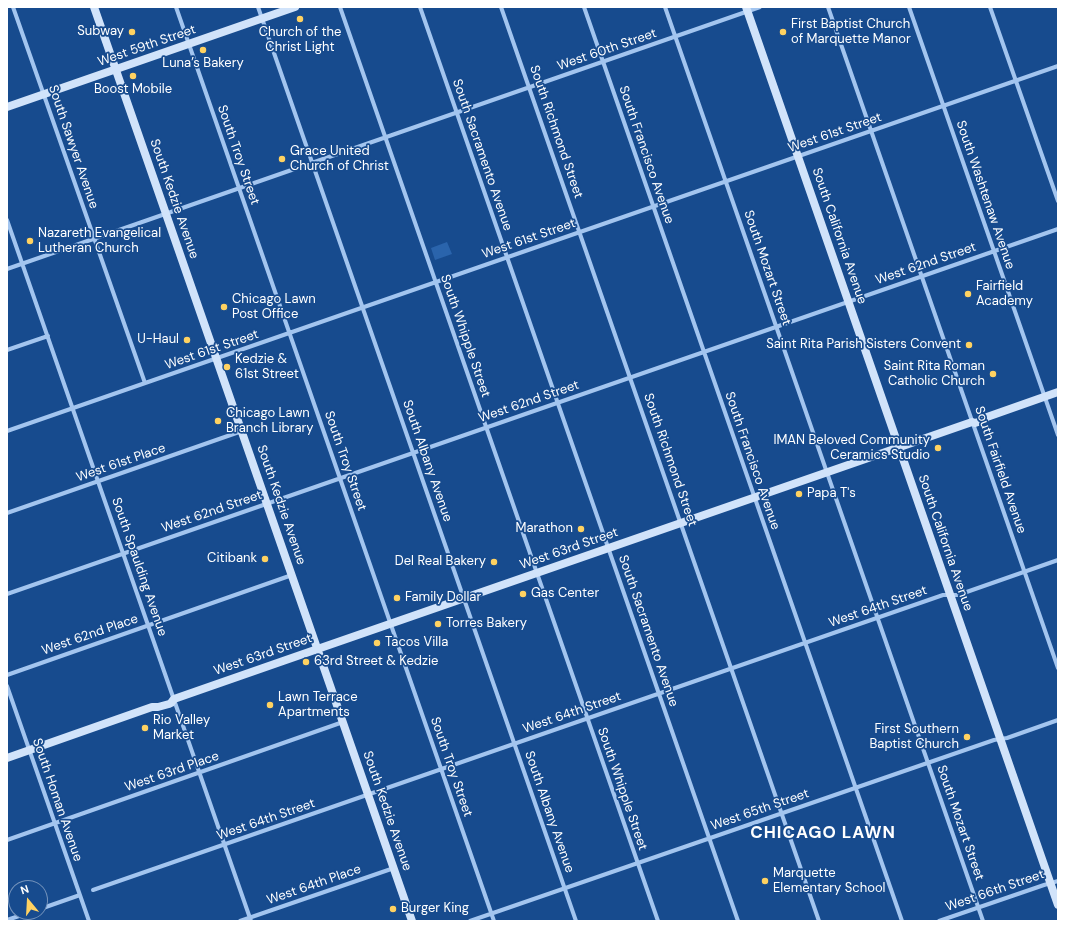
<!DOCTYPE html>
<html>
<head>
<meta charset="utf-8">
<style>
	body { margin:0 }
	#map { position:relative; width:1065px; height:928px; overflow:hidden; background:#174b8e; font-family:"DM Sans",sans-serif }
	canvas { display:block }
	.frame { position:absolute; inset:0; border:8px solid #fff; pointer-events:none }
	.north { position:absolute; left:8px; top:880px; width:40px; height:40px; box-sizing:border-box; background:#174b8e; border:1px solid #7493bb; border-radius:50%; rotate:342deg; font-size:11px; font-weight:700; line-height:16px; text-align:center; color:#fff }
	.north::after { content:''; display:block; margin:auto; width:14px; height:18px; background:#ffd261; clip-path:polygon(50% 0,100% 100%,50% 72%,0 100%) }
</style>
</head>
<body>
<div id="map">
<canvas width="1065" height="928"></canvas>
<div class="frame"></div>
<div class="north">N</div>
</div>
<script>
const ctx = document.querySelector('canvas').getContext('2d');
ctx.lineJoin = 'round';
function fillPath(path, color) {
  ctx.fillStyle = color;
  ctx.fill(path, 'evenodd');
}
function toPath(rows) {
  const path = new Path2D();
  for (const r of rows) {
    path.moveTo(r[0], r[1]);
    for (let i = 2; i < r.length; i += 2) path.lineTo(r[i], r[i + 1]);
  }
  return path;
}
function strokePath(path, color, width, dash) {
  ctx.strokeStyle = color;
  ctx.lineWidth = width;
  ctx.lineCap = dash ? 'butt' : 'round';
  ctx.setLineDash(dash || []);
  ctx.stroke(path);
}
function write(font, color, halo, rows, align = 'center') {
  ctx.font = font + ' "DM Sans",sans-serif';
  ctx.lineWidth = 3.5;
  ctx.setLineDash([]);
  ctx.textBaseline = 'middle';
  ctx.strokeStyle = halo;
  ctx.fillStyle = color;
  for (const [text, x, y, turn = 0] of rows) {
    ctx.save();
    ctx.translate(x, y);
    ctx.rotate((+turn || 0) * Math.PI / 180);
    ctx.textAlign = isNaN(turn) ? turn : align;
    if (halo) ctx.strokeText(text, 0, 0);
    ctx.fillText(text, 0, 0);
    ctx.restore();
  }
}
const green = toPath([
	[447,242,452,254,435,260,431,248]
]);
const street = toPath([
	[13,7,145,383],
	[176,7,494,921],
	[258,7,576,921],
	[340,7,658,921],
	[420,7,738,921],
	[501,7,819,921],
	[584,7,902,921],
	[665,7,983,921],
	[828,7,1058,668],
	[909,7,1058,435],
	[990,7,1058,201],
	[7,220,251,921],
	[7,269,760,7],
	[7,350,48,336],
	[7,431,1058,66],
	[7,513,242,431],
	[7,594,1058,229],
	[7,675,292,575],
	[7,686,89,921],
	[7,840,343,722],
	[93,890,943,595,958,595,1058,560],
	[40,909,80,895],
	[7,920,31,912],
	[240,921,394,868],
	[470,921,994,740,1007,738,1058,720],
	[939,921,1044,885,1058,881]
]);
const secondary = toPath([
	[94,7,412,921],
	[746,7,1058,905],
	[7,107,295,7],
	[7,758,152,707,158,707,169,704,171,703,174,699,283,661,972,422,975,423,984,420,987,417,1058,392]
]);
const markers = [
	[300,19,4,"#ffd261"],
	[132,32,4,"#ffd261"],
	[783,32,4,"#ffd261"],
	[203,50,4,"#ffd261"],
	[133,76,4,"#ffd261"],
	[282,159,4,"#ffd261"],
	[30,241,4,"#ffd261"],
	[968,294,4,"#ffd261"],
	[224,307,4,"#ffd261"],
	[187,340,4,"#ffd261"],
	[969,345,4,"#ffd261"],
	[227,367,4,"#ffd261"],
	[993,374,4,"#ffd261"],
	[218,421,4,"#ffd261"],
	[938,448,4,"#ffd261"],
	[799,494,4,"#ffd261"],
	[581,529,4,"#ffd261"],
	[265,559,4,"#ffd261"],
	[494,562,4,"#ffd261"],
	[523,594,4,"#ffd261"],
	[397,598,4,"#ffd261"],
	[438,624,4,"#ffd261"],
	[377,643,4,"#ffd261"],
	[306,662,4,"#ffd261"],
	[270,705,4,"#ffd261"],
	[145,728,4,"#ffd261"],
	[967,737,4,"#ffd261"],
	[765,881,4,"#ffd261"],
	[393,909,4,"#ffd261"]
];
const poiNames = [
	["First Baptist Church",791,25],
	["of Marquette Manor",791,40],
	["Subway",124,32,"right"],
	["Church of the",300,33,"center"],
	["Christ Light",300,48,"center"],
	["Luna’s Bakery",203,64,"center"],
	["Boost Mobile",133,90,"center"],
	["Grace United",290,152],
	["Church of Christ",290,167],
	["Nazareth Evangelical",38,234],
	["Lutheran Church",38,249],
	["Fairfield",976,287],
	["Academy",976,302],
	["Chicago Lawn",232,300],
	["Post Office",232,315],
	["U-Haul",179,340,"right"],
	["Saint Rita Parish Sisters Convent",961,345,"right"],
	["Kedzie &",235,360],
	["61st Street",235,375],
	["Saint Rita Roman",985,367,"right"],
	["Catholic Church",985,382,"right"],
	["Chicago Lawn",226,414],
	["Branch Library",226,429],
	["IMAN Beloved Community",930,441,"right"],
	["Ceramics Studio",930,456,"right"],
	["Papa T's",807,494],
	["Marathon",573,529,"right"],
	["Citibank",257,559,"right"],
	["Del Real Bakery",486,562,"right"],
	["Gas Center",531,594],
	["Family Dollar",405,598],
	["Torres Bakery",446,624],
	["Tacos Villa",385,643],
	["63rd Street & Kedzie",314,662],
	["Lawn Terrace",278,698],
	["Apartments",278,713],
	["Rio Valley",153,721],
	["Market",153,736],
	["First Southern",959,730,"right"],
	["Baptist Church",959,745,"right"],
	["Marquette",773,874],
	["Elementary School",773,889],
	["Burger King",401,909]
];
const streetNames = [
	["West 59th Street",147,46,-19],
	["West 60th Street",607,50,-19],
	["South Richmond Street",556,132,71],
	["West 61st Street",835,133,-19],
	["South Sawyer Avenue",73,147,71],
	["South Troy Street",238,155,71],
	["South Sacramento Avenue",482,155,71],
	["South Francisco Avenue",646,155,71],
	["South Washtenaw Avenue",985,195,71],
	["South Kedzie Avenue",174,199,71],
	["South California Avenue",839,236,71],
	["West 61st Street",529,239,-19],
	["West 62nd Street",926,264,-19],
	["South Mozart Street",767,268,71],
	["South Whipple Street",465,336,71],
	["West 61st Street",212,350,-19],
	["West 62nd Street",529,402,-19],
	["South Richmond Street",670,460,71],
	["South Troy Street",345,461,71],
	["South Albany Avenue",427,461,71],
	["South Francisco Avenue",752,461,71],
	["West 61st Place",121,463,-19],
	["South Fairfield Avenue",1000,470,71],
	["South Kedzie Avenue",281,505,71],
	["West 62nd Street",212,512,-19],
	["South California Avenue",945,543,71],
	["West 63rd Street",569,549,-19],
	["South Spaulding Avenue",139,567,71],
	["West 64th Street",878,607,-19],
	["South Sacramento Avenue",648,631,71],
	["West 62nd Place",90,635,-19],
	["West 63rd Street",263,655,-19],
	["West 64th Street",572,713,-19],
	["South Troy Street",451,767,71],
	["West 63rd Place",172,772,-19],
	["South Whipple Street",622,789,71],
	["South Homan Avenue",57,800,71],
	["West 65th Street",760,810,-19],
	["South Kedzie Avenue",387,811,71],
	["South Albany Avenue",549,812,71],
	["West 64th Street",266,820,-19],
	["South Mozart Street",960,823,71],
	["West 64th Place",314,885,-19],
	["West 66th Street",995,891,-19]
];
const districtNames = [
	["CHICAGO LAWN",823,834]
];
fillPath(green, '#2a64ac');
strokePath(street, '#a3c5ef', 4);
strokePath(secondary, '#d1e3fa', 8);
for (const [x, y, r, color] of markers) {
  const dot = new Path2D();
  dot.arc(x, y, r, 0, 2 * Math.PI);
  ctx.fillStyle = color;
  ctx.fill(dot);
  strokePath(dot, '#174b8e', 1.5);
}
write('13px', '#fff', '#174b8e', poiNames, 'left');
write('13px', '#fff', '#174b8e', streetNames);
ctx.letterSpacing = '1px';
write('bold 17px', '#fff', '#174b8e', districtNames);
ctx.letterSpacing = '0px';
</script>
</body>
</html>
